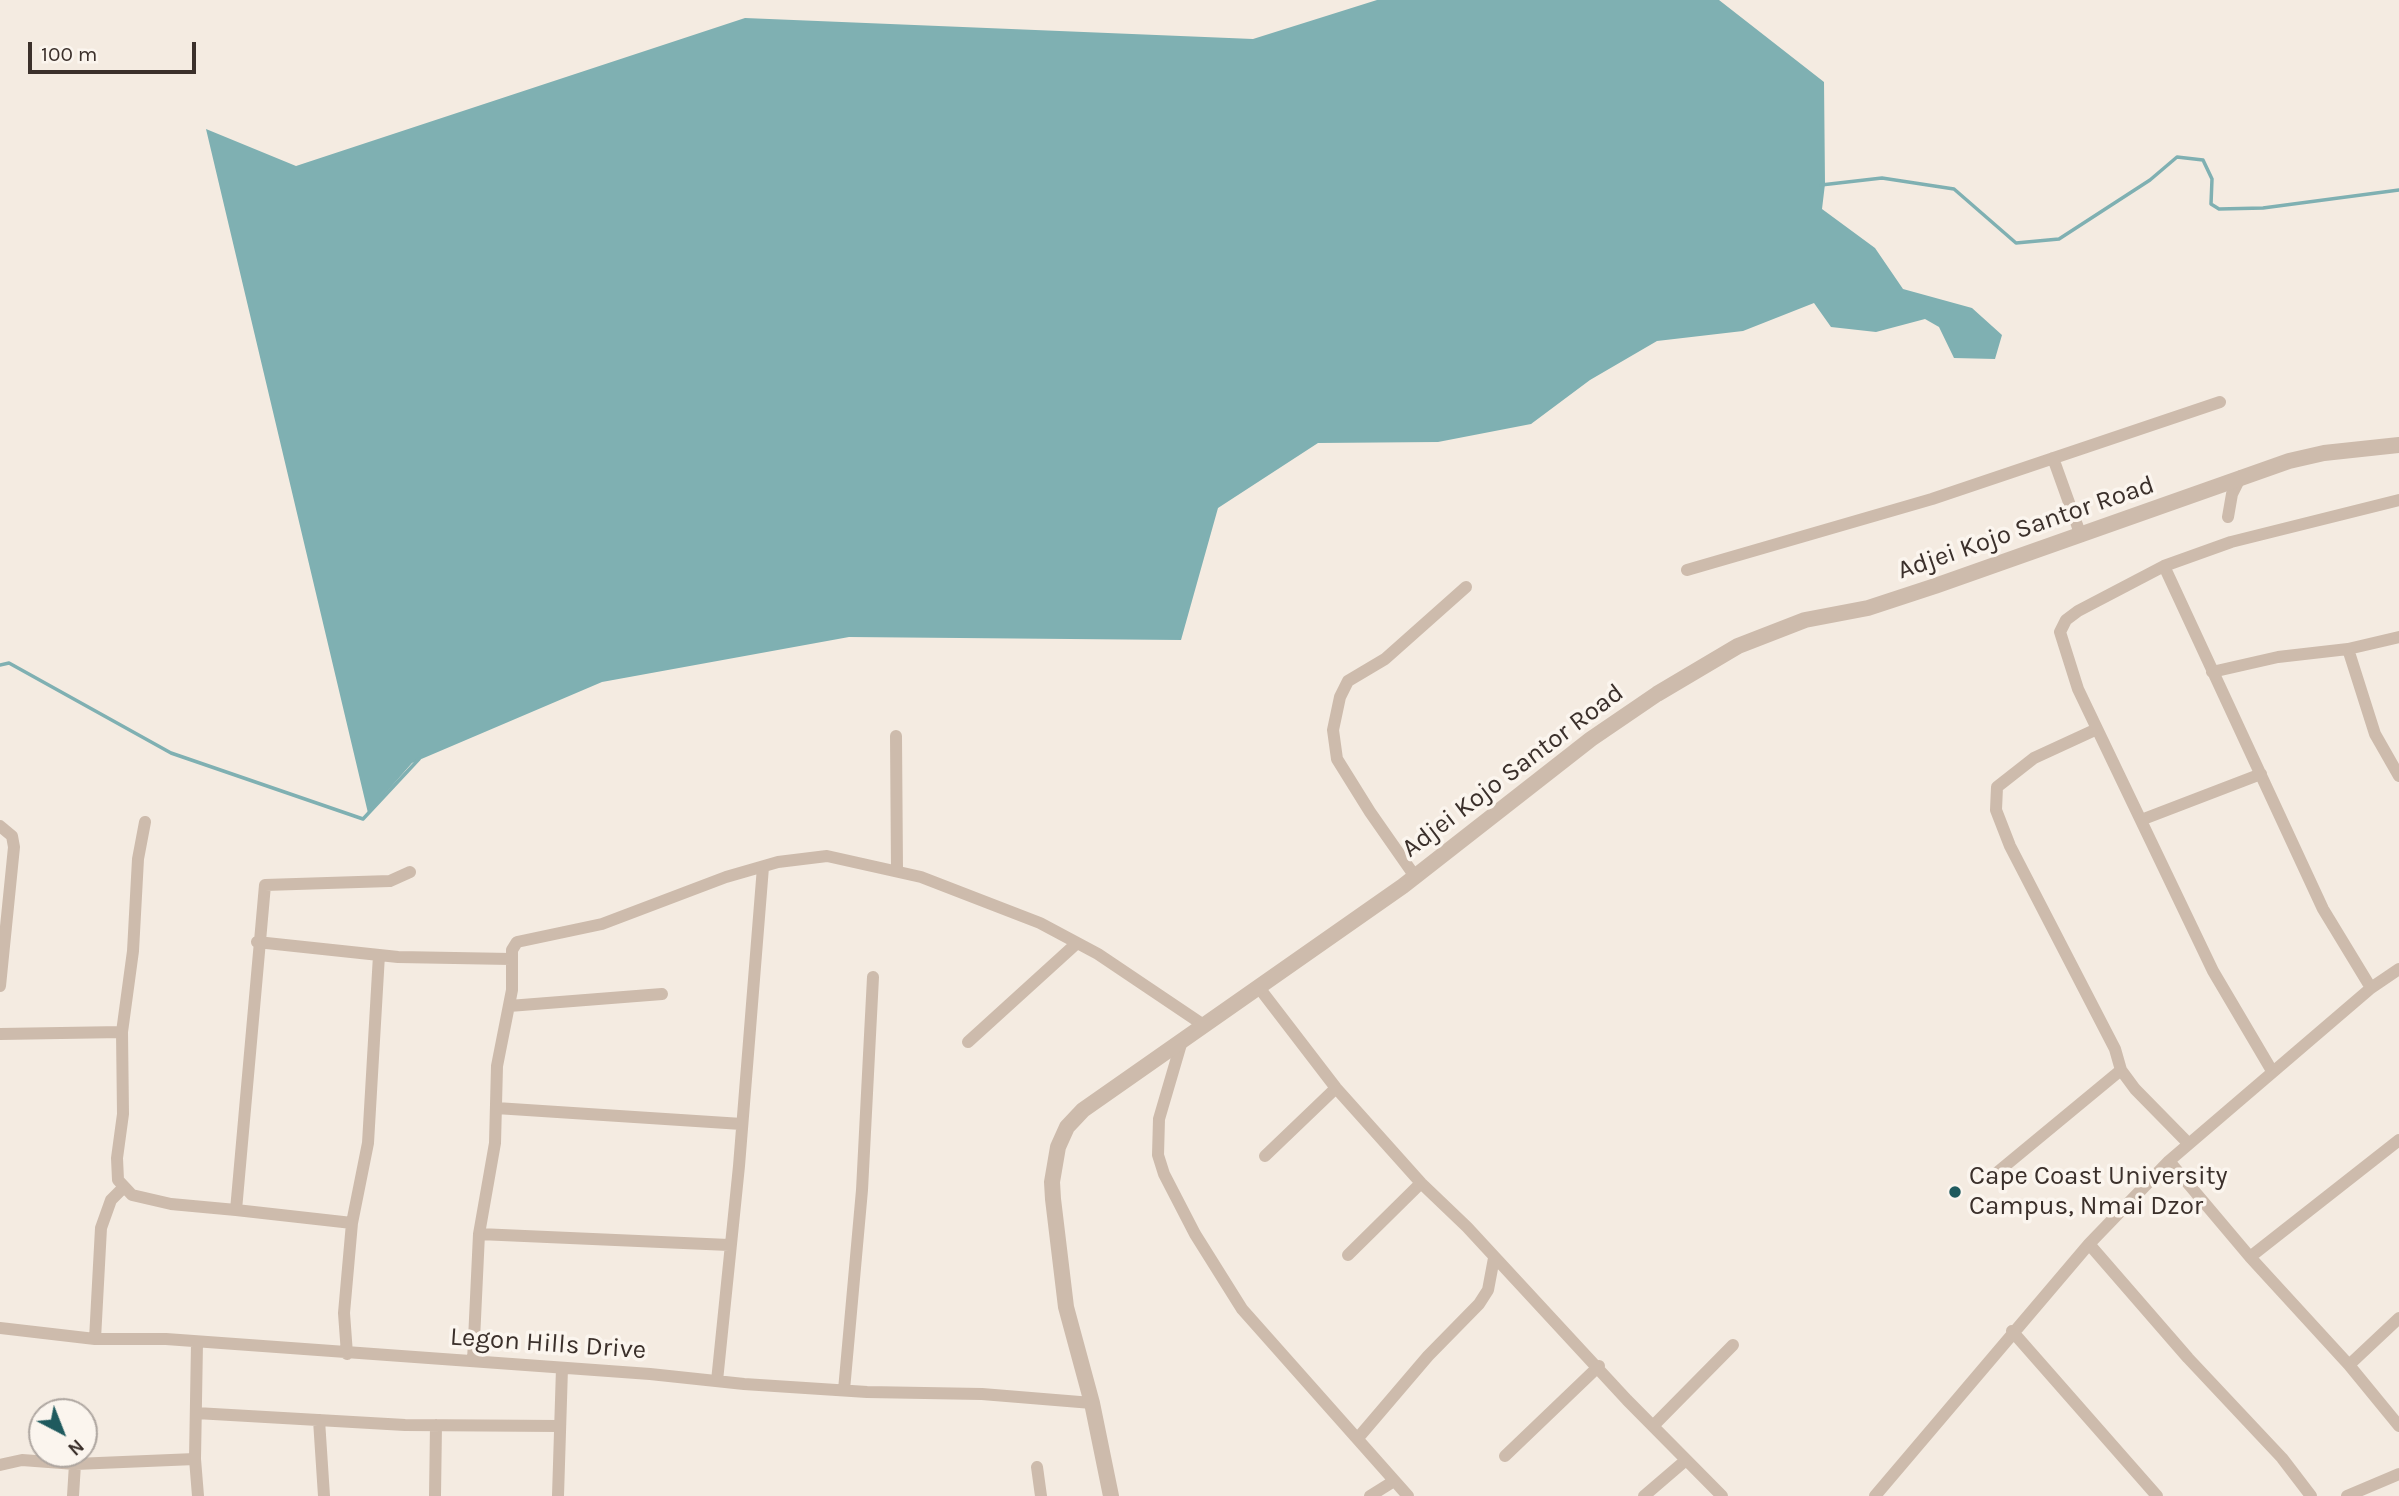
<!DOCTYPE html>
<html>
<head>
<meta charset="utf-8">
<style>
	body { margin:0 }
	#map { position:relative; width:2399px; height:1496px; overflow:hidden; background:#f4ebe1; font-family:Karla,sans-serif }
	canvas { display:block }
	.north { position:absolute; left:28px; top:1398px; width:70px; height:70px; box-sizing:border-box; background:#fbf5ee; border:2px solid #aea6a0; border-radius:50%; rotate:138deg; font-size:19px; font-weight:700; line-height:28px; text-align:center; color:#3b302b }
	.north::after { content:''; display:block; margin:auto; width:24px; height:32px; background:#1f5a5e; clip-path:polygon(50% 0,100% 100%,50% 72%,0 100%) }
	.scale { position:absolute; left:28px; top:42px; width:168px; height:32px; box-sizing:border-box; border:4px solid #3b302b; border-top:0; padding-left:9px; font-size:21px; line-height:24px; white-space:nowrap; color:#3b302b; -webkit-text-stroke:5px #fbf5ee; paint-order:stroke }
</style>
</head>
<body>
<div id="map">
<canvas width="2399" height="1496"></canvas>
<div class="north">N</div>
<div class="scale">100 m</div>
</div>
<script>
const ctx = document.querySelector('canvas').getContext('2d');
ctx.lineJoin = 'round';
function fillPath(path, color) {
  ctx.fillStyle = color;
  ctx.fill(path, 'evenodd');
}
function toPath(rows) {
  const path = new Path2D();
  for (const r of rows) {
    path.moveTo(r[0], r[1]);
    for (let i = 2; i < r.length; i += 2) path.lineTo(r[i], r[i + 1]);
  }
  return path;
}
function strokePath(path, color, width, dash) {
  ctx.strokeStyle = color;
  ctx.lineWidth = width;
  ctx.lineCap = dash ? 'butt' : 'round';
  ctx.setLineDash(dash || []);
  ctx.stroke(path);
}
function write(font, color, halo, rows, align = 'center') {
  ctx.font = font + ' Karla,sans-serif';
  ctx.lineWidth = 7;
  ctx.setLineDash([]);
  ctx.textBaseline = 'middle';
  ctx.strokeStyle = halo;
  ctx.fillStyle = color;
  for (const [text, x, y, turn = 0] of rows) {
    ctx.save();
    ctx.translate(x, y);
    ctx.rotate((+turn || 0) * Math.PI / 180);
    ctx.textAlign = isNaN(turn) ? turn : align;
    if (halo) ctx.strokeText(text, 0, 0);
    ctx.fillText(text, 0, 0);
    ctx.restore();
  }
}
const water = toPath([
	[1377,0,1719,0,1824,82,1825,184,1822,209,1875,248,1903,289,1972,308,2002,335,1995,359,1954,358,1939,327,1925,319,1876,332,1831,327,1814,303,1743,331,1657,341,1590,380,1531,424,1438,442,1318,443,1218,508,1181,640,849,637,602,682,412,763,368,813,206,129,296,166,745,18,1253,39]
]);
const stream = toPath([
	[1821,185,1882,178,1954,189,2016,243,2059,239,2150,180,2177,157,2203,160,2212,179,2211,204,2219,209,2263,208,2399,190],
	[0,665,9,663,171,753,363,819,419,759]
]);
const minor = toPath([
	[2053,458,2081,536],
	[2228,517,2232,494,2241,476],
	[2164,566,2323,909,2371,988],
	[1687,570,1932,499,2220,402],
	[2348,649,2375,734,2399,776],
	[2212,672,2278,657,2348,649,2399,637],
	[2097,729,2034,758,1997,787,1996,810,2010,846,2115,1049,2121,1070,2135,1089,2188,1143],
	[896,736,897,870],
	[2141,820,2261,774],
	[145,822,138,859,133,951,122,1032,123,1114,117,1158,118,1180,132,1195,171,1204,236,1210],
	[0,826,12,836,14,847,0,986],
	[1414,875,1370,812,1337,759,1333,730,1340,697,1348,681,1385,659,1466,587],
	[257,942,398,957,511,959],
	[1260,989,1336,1088,1421,1183,1467,1227,1627,1400,1722,1496],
	[509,1006,662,994],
	[0,1034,122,1032],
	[968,1042,1077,943],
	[1181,1044,1159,1119,1158,1155,1164,1174,1195,1234,1242,1309,1408,1496],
	[2272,1071,2213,971,2078,689,2060,632,2066,620,2078,611,2164,566,2231,542,2399,500],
	[496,1108,742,1124],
	[1265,1156,1336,1088],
	[2169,1161,2250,1257,2349,1365,2399,1426],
	[1994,1175,2121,1070],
	[352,1223,236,1210,265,885,390,881,410,872],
	[479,1234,729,1245],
	[2089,1244,2188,1358,2282,1458,2311,1496],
	[1348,1255,1421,1183],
	[2250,1257,2399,1140],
	[0,1328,95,1339,166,1339,650,1374,744,1384,867,1392,982,1394,1092,1403],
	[2012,1331,2157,1496],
	[95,1339,101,1228,111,1200,123,1188],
	[197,1343,195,1459,198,1496],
	[347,1354,344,1313,352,1223,368,1143,379,955],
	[473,1361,479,1234,495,1143,497,1066,512,990,512,950,517,942,602,924,726,877,778,862,827,856,921,877,1040,923,1098,954,1205,1026],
	[2349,1365,2399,1318],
	[717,1381,739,1166,763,867],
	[844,1390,862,1190,873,977],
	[196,1413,405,1425,559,1426],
	[319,1420,324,1496],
	[1653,1426,1733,1345],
	[1358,1438,1428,1356,1479,1304,1488,1290,1494,1258],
	[1505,1456,1599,1366],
	[0,1465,22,1460,75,1464,195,1459],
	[1037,1467,1041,1496],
	[73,1496,75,1464],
	[435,1496,436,1425],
	[558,1496,562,1368],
	[1370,1496,1394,1481],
	[1644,1496,1686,1460],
	[1875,1496,2089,1244,2169,1161,2371,988,2399,969],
	[2347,1496,2399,1474]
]);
const tertiary = toPath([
	[1111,1496,1092,1403,1066,1307,1053,1199,1052,1182,1058,1147,1067,1127,1083,1110,1403,886,1591,739,1657,694,1738,646,1805,620,1868,608,1935,586,2289,461,2324,453,2399,445]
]);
const markers = [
	[1955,1192,7,"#1f5a5e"]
];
const streetNames = [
	["Adjei Kojo Santor Road",2026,528,-19],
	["Adjei Kojo Santor Road",1513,771,-37],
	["Legon Hills Drive",548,1344,4]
];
const poiNames = [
	["Cape Coast University",1969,1177],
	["Campus, Nmai Dzor",1969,1207]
];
fillPath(water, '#7fb0b2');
strokePath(stream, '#7fb0b2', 3.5);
strokePath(minor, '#cdbbac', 12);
strokePath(tertiary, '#cdbbac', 16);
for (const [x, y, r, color] of markers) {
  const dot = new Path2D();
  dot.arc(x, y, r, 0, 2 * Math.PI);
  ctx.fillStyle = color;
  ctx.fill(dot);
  strokePath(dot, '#fbf5ee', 2.5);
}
write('26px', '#3b302b', '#fbf5ee', streetNames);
write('26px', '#3b302b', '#fbf5ee', poiNames, 'left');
</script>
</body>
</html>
